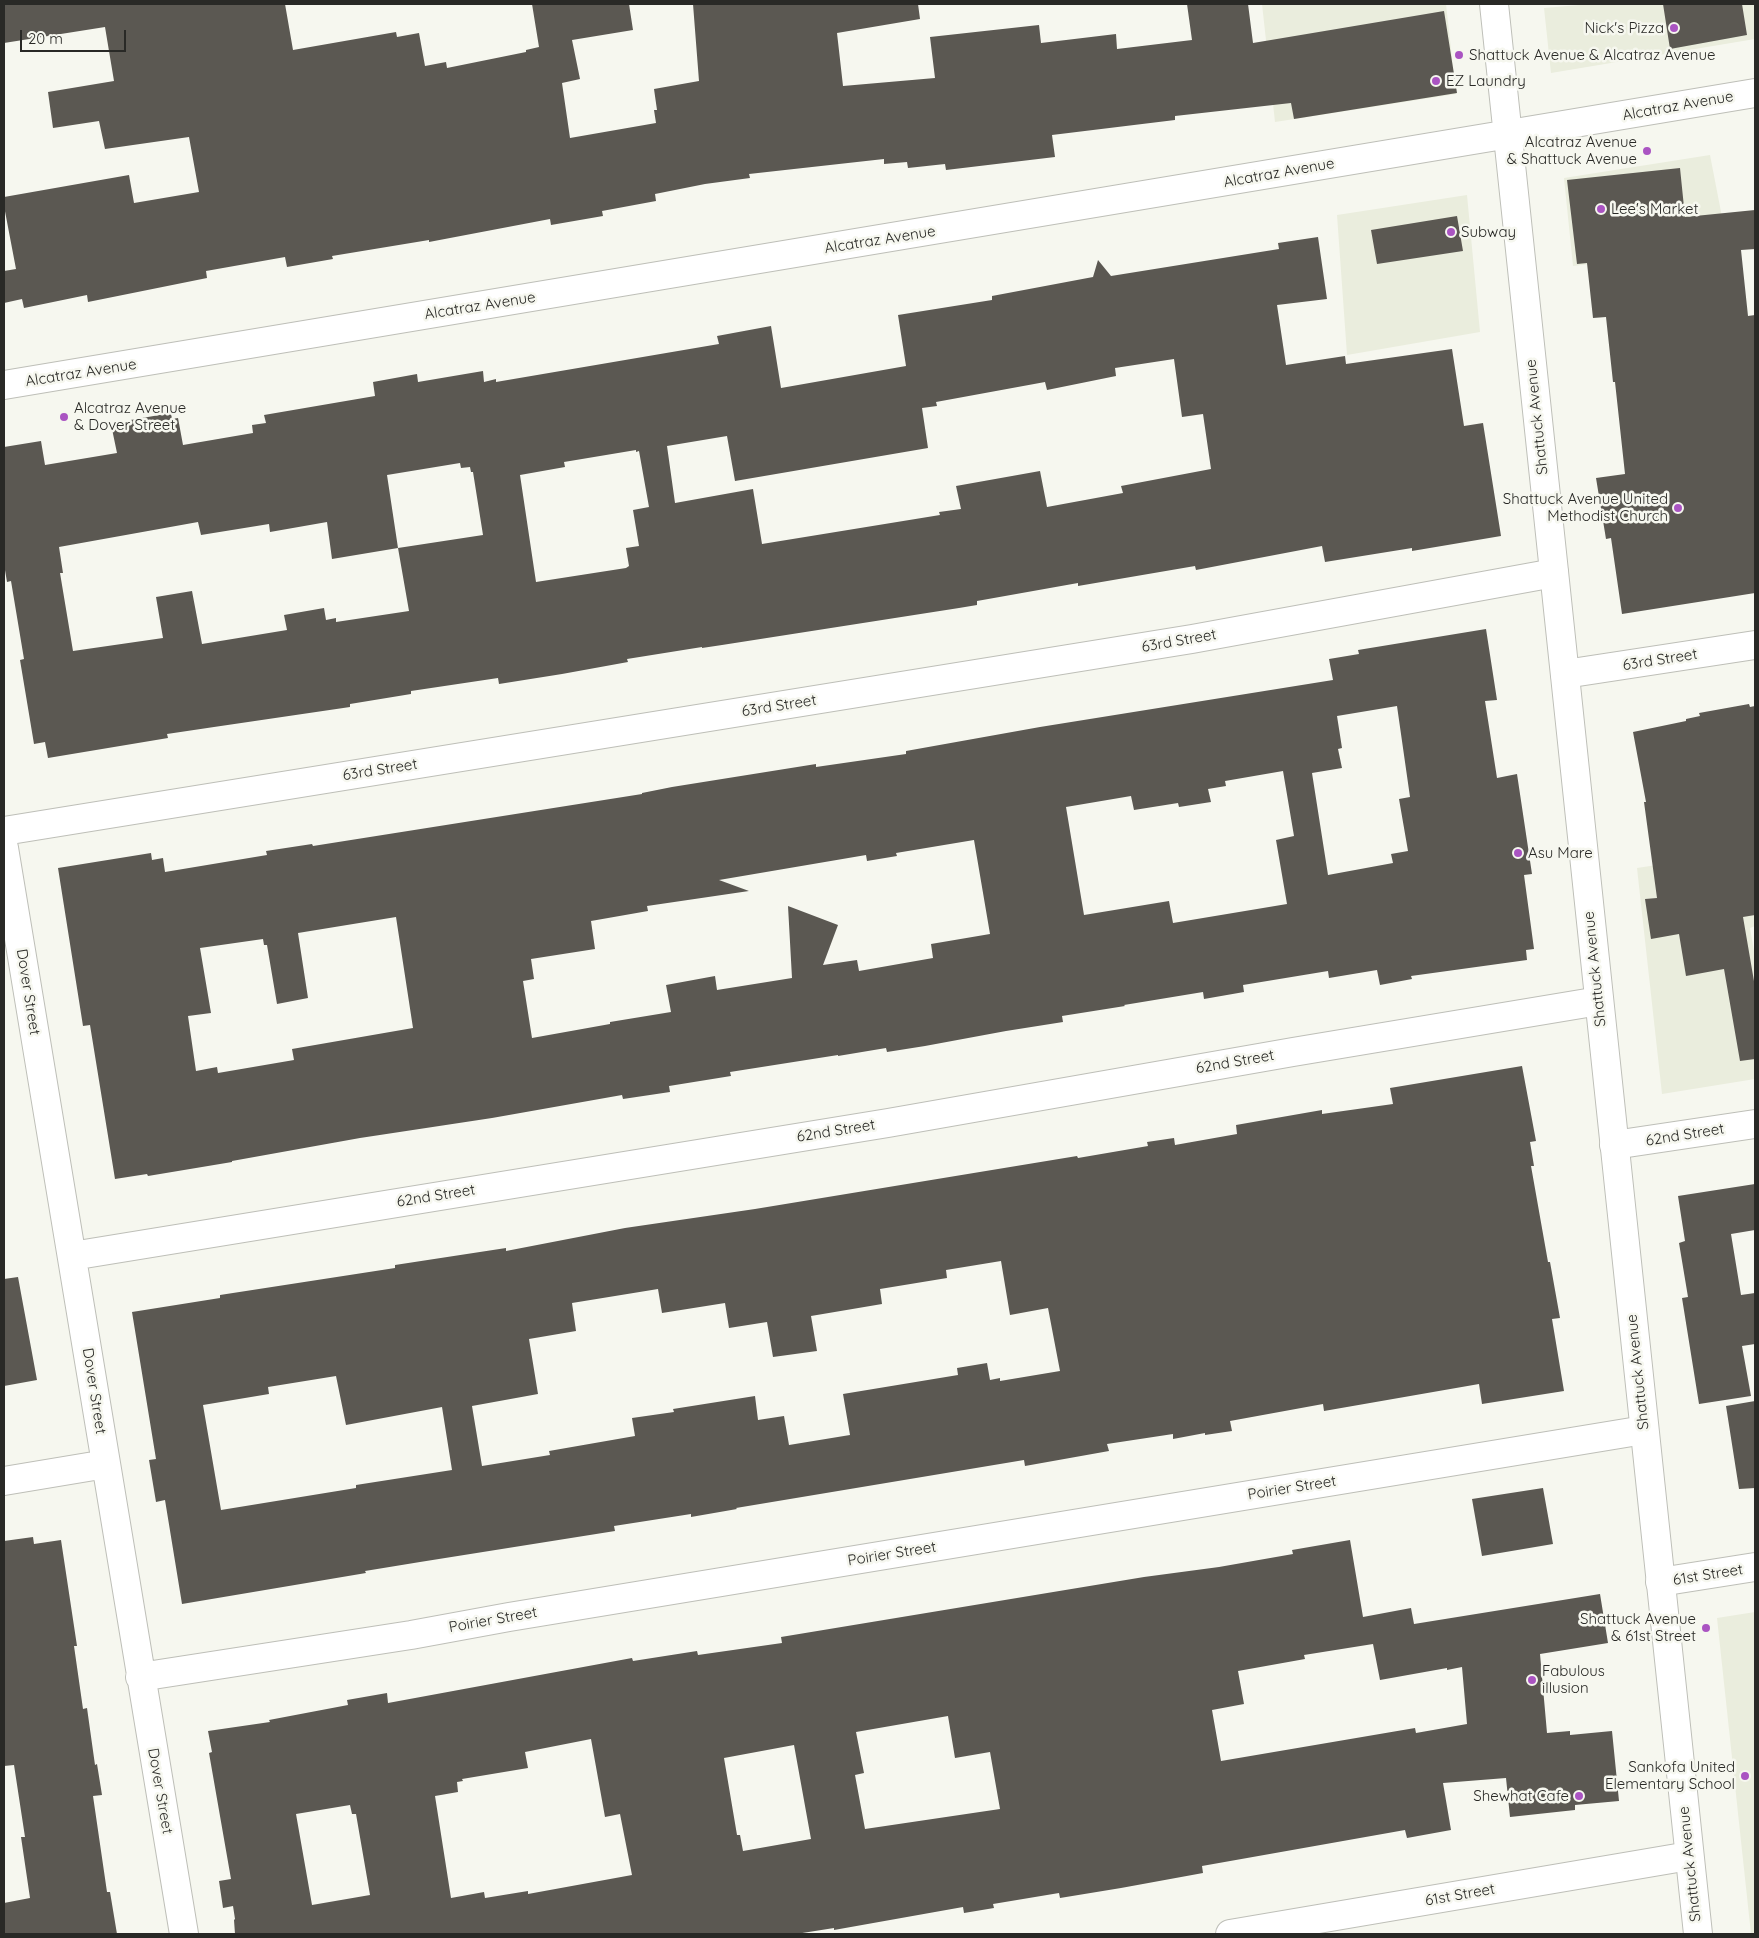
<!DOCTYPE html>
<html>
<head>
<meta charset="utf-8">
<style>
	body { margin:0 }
	#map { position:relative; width:1759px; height:1938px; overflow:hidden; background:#f6f7ef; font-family:Quicksand,sans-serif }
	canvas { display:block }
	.frame { position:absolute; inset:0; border:5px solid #292926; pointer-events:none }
	.scale { position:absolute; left:20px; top:30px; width:106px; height:22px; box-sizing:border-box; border:2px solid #292926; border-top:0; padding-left:6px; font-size:15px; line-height:18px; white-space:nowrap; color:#292926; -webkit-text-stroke:4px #f6f7ef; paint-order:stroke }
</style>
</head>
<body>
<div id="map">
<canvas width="1759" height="1938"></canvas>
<div class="frame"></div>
<div class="scale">20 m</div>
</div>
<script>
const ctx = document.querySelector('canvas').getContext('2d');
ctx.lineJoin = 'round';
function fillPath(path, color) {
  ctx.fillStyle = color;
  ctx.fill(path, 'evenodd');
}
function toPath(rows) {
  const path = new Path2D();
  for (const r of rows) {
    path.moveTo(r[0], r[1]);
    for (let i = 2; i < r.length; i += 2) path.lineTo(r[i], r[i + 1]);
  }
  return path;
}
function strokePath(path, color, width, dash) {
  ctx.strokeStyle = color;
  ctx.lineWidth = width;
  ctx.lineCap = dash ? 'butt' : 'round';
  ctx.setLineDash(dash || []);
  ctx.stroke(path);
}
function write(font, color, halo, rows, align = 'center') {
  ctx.font = font + ' Quicksand,sans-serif';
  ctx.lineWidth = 5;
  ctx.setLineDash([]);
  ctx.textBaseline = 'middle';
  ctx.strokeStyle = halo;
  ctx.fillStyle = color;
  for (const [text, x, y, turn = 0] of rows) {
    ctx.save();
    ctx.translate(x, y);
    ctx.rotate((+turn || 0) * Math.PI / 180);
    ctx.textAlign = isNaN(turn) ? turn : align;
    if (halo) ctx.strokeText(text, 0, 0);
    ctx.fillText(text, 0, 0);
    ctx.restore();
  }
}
const built = toPath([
	[1262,4,1446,4,1456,94,1275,122],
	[1591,4,1755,4,1755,39,1551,73,1544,8],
	[1710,155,1728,248,1573,266,1564,178],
	[1467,195,1480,332,1347,355,1337,215],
	[1755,850,1755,926,1750,928,1755,957,1755,1079,1662,1094,1637,868],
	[1755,1612,1755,1934,1751,1934,1717,1618]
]);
const building = toPath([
	[4,4,285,4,293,50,396,32,397,37,419,33,425,66,446,62,447,68,526,52,526,50,539,47,532,4,629,4,633,30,572,40,580,79,562,83,570,138,656,123,654,110,657,110,654,89,699,81,693,4,918,4,920,19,837,33,843,86,935,78,930,37,1039,25,1041,43,1116,34,1117,49,1192,40,1187,4,1248,4,1253,43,1444,11,1457,93,1294,119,1291,103,1175,116,1175,120,1052,135,1055,157,946,170,945,164,908,168,907,162,884,164,884,159,749,174,750,178,705,184,655,194,656,201,602,211,603,216,551,225,550,219,429,242,429,240,332,256,333,259,287,267,285,257,206,271,207,278,88,302,87,295,24,308,22,299,4,303,4,271,16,269,4,206,4,197,129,175,134,203,199,192,189,137,105,149,99,121,53,128,48,92,114,81,105,27,4,43],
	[1663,4,1742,4,1747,35,1670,49],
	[1680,168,1685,217,1755,210,1755,249,1741,250,1748,316,1755,315,1755,593,1622,614,1611,538,1606,539,1596,478,1625,474,1615,382,1613,382,1606,317,1593,318,1587,263,1577,264,1567,180],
	[1457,216,1463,251,1377,264,1371,230],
	[1318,237,1327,299,1277,305,1286,365,1345,356,1346,364,1452,349,1464,426,1483,423,1501,536,1412,551,1412,548,1325,562,1322,546,1196,570,1195,566,1078,586,1078,583,977,601,977,605,959,608,722,645,702,648,702,647,627,659,628,662,562,674,499,684,498,678,411,691,411,694,350,704,350,707,214,727,167,734,168,738,48,758,45,742,34,744,20,660,24,659,11,581,7,582,4,564,4,447,41,441,45,465,117,453,112,429,120,428,119,422,171,413,172,419,178,418,183,445,253,433,252,425,266,423,264,415,375,396,373,382,417,374,418,382,483,371,484,382,496,379,496,382,719,344,717,336,771,326,781,388,906,366,898,315,992,300,992,296,1093,277,1098,260,1111,276,1279,249,1278,243],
	[1174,359,1182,417,1203,414,1211,469,1121,486,1123,493,1047,507,1040,471,956,486,961,509,939,512,940,515,762,544,753,489,675,503,667,446,727,436,735,481,928,448,922,408,937,406,936,402,1045,382,1047,390,1116,376,1115,368],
	[636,450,636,452,639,451,649,507,633,510,639,546,626,548,629,566,626,568,536,582,520,475,565,467,564,462],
	[460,463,461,468,470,467,471,472,473,472,483,535,398,548,387,475],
	[198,522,201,535,269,524,270,532,327,522,332,559,398,548,409,611,336,622,336,618,326,620,324,608,284,615,287,630,202,644,192,591,156,597,163,638,73,651,60,573,63,573,59,547],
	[1486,629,1497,700,1485,701,1497,778,1517,774,1532,874,1524,875,1534,949,1526,950,1527,960,1411,976,1412,979,1380,985,1377,970,1329,978,1328,971,1243,985,1244,992,1204,999,1203,992,1124,1005,1125,1006,1062,1016,1063,1022,1006,1031,925,1046,887,1052,886,1048,838,1056,838,1055,730,1072,731,1076,669,1086,670,1092,623,1099,622,1095,492,1118,360,1138,232,1161,232,1162,148,1176,147,1174,115,1179,90,1025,83,1026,58,868,151,853,152,860,163,858,165,872,267,855,266,851,312,844,313,846,642,794,642,793,672,787,816,764,816,767,906,754,906,751,1040,727,1333,680,1329,659,1359,654,1358,650],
	[1397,706,1410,797,1399,799,1408,851,1391,854,1393,863,1328,875,1312,773,1342,768,1338,749,1342,748,1337,716],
	[1283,771,1294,836,1276,840,1287,904,1173,923,1169,901,1084,915,1066,807,1131,796,1134,810,1178,803,1179,807,1211,802,1208,789,1226,786,1225,781],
	[974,840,990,934,931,944,933,958,859,971,857,960,823,965,838,925,788,906,792,978,717,990,715,976,666,985,671,1012,610,1022,610,1024,532,1038,523,981,534,979,531,959,595,949,591,921,648,911,647,906,749,891,719,880,866,855,867,861,897,856,896,853],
	[396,917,413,1028,292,1049,294,1060,218,1073,217,1067,196,1071,188,1016,211,1013,200,948,263,939,264,945,267,945,277,1004,308,998,298,933],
	[1749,704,1750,707,1755,706,1755,915,1743,917,1755,987,1755,1059,1740,1061,1724,969,1686,976,1679,934,1651,939,1645,899,1657,898,1644,802,1646,802,1633,732,1686,721,1686,719,1700,716,1699,713],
	[1522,1066,1536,1141,1530,1142,1534,1166,1531,1166,1548,1262,1550,1262,1560,1318,1552,1319,1564,1391,1482,1404,1479,1384,1324,1411,1323,1404,1230,1421,1232,1431,1205,1435,1205,1433,1173,1439,1173,1434,1107,1444,1109,1451,1025,1466,1024,1460,736,1508,737,1509,691,1517,691,1514,614,1526,615,1531,420,1562,365,1571,366,1573,182,1604,165,1500,156,1502,149,1460,156,1459,132,1312,220,1298,220,1295,395,1268,395,1265,506,1248,506,1251,625,1228,755,1209,1077,1156,1078,1158,1148,1146,1147,1142,1174,1138,1175,1145,1237,1134,1236,1125,1322,1110,1322,1114,1393,1104,1390,1088],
	[1001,1261,1010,1315,1048,1308,1060,1371,1000,1381,1000,1378,990,1380,987,1363,957,1368,958,1375,843,1394,850,1435,789,1445,784,1416,758,1420,755,1396,673,1409,674,1412,632,1418,635,1436,549,1451,550,1455,482,1466,472,1406,538,1394,529,1339,576,1331,572,1303,658,1289,662,1313,725,1303,729,1328,767,1322,773,1357,817,1351,811,1316,882,1304,880,1289,947,1278,946,1270],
	[336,1376,346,1425,442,1407,452,1470,356,1485,356,1488,221,1510,203,1405,269,1394,268,1387],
	[1755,1184,1755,1230,1731,1234,1741,1295,1755,1293,1755,1344,1742,1346,1751,1396,1699,1404,1682,1298,1688,1297,1679,1243,1685,1241,1678,1196],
	[18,1277,37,1380,4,1386,4,1279],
	[1755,1401,1755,1488,1739,1489,1726,1406],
	[1543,1488,1553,1544,1482,1556,1472,1499],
	[33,1537,34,1544,61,1540,77,1646,74,1646,83,1709,87,1708,95,1765,97,1764,102,1795,93,1796,107,1892,110,1892,117,1934,4,1934,4,1903,30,1898,21,1837,25,1837,14,1765,4,1766,4,1541],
	[1350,1540,1363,1617,1411,1608,1414,1624,1600,1594,1608,1643,1540,1654,1547,1733,1570,1731,1570,1735,1612,1731,1619,1801,1575,1805,1575,1810,1510,1817,1506,1778,1443,1783,1451,1830,1407,1838,1405,1830,1202,1866,1203,1873,1121,1888,1060,1898,1059,1893,993,1904,994,1908,964,1913,963,1907,834,1930,834,1928,796,1934,235,1934,234,1920,235,1919,233,1906,223,1908,219,1881,231,1879,209,1753,212,1752,208,1731,270,1722,269,1720,348,1705,347,1700,387,1693,388,1703,632,1658,633,1661,697,1651,698,1655,782,1643,781,1637,1144,1577,1219,1567,1293,1554,1292,1550],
	[1373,1644,1380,1680,1447,1668,1447,1670,1462,1667,1467,1724,1416,1733,1415,1728,1221,1761,1212,1710,1244,1704,1238,1671,1305,1659,1304,1655],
	[948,1716,955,1758,990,1752,1000,1809,865,1829,855,1775,864,1773,856,1732],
	[591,1739,605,1817,620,1814,632,1875,528,1894,528,1891,485,1898,484,1892,451,1898,435,1796,458,1792,457,1782,463,1781,462,1779,528,1768,525,1752],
	[794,1745,811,1839,743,1851,740,1835,737,1835,724,1758],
	[350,1805,352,1814,356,1814,370,1895,312,1905,296,1814]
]);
const minor = toPath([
	[1565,674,1755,645],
	[4,831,1192,639,1554,573],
	[4,848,184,1934],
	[1614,1145,1755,1124],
	[72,1256,888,1123,1293,1052,1599,1001],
	[4,1481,106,1464],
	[1660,1582,1755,1567],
	[140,1677,411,1635,509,1617,1644,1430],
	[1230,1934,1689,1856]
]);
const tertiary = toPath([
	[1494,4,1698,1934],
	[4,385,1755,93]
]);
const markers = [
	[1674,28,5,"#aa54c2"],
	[1459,55,5,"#aa54c2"],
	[1436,81,5,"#aa54c2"],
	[1647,151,5,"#aa54c2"],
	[1601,209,5,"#aa54c2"],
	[1451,232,5,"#aa54c2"],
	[64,417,5,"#aa54c2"],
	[1678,508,5,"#aa54c2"],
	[1518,853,5,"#aa54c2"],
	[1706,1628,5,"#aa54c2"],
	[1532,1680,5,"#aa54c2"],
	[1745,1776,5,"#aa54c2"],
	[1579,1796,5,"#aa54c2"]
];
const poiNames = [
	["Nick's Pizza",1664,28,"right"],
	["Shattuck Avenue & Alcatraz Avenue",1469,55],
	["EZ Laundry",1446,81],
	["Alcatraz Avenue",1637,142,"right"],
	["& Shattuck Avenue",1637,159,"right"],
	["Lee's Market",1611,209],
	["Subway",1461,232],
	["Alcatraz Avenue",74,408],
	["& Dover Street",74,425],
	["Shattuck Avenue United",1668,499,"right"],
	["Methodist Church",1668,516,"right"],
	["Asu Mare",1528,853],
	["Shattuck Avenue",1696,1619,"right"],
	["& 61st Street",1696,1636,"right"],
	["Fabulous",1542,1671],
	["illusion",1542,1688],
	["Sankofa United",1735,1767,"right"],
	["Elementary School",1735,1784,"right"],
	["Shewhat Cafe",1569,1796,"right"]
];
const streetNames = [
	["Alcatraz Avenue",1678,106,-10],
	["Alcatraz Avenue",1279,173,-10],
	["Alcatraz Avenue",880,240,-9],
	["Alcatraz Avenue",480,306,-9],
	["Alcatraz Avenue",81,373,-9],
	["Shattuck Avenue",1537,417,-96],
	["63rd Street",1179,641,-10],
	["63rd Street",1660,660,-9],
	["63rd Street",779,706,-9],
	["63rd Street",380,770,-9],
	["Shattuck Avenue",1595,969,-96],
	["Dover Street",28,992,81],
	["62nd Street",1235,1062,-10],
	["62nd Street",836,1131,-9],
	["62nd Street",1685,1135,-9],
	["62nd Street",436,1196,-9],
	["Shattuck Avenue",1638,1372,-96],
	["Dover Street",94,1391,81],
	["Poirier Street",1292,1488,-9],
	["Poirier Street",892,1554,-9],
	["61st Street",1708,1575,-9],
	["Poirier Street",493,1620,-10],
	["Dover Street",160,1791,80],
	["Shattuck Avenue",1690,1864,-96],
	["61st Street",1460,1895,-10]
];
fillPath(built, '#eaeddd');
fillPath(building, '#5b5852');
strokePath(minor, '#bebfb8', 30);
strokePath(tertiary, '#bebfb8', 30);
strokePath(minor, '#fff', 28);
strokePath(tertiary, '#fff', 28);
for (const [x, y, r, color] of markers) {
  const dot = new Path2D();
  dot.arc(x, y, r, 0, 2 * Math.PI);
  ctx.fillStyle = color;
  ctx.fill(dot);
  strokePath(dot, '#f6f7ef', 2);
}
write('15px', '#292926', '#f6f7ef', poiNames, 'left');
write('15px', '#292926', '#f6f7ef', streetNames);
</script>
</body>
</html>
